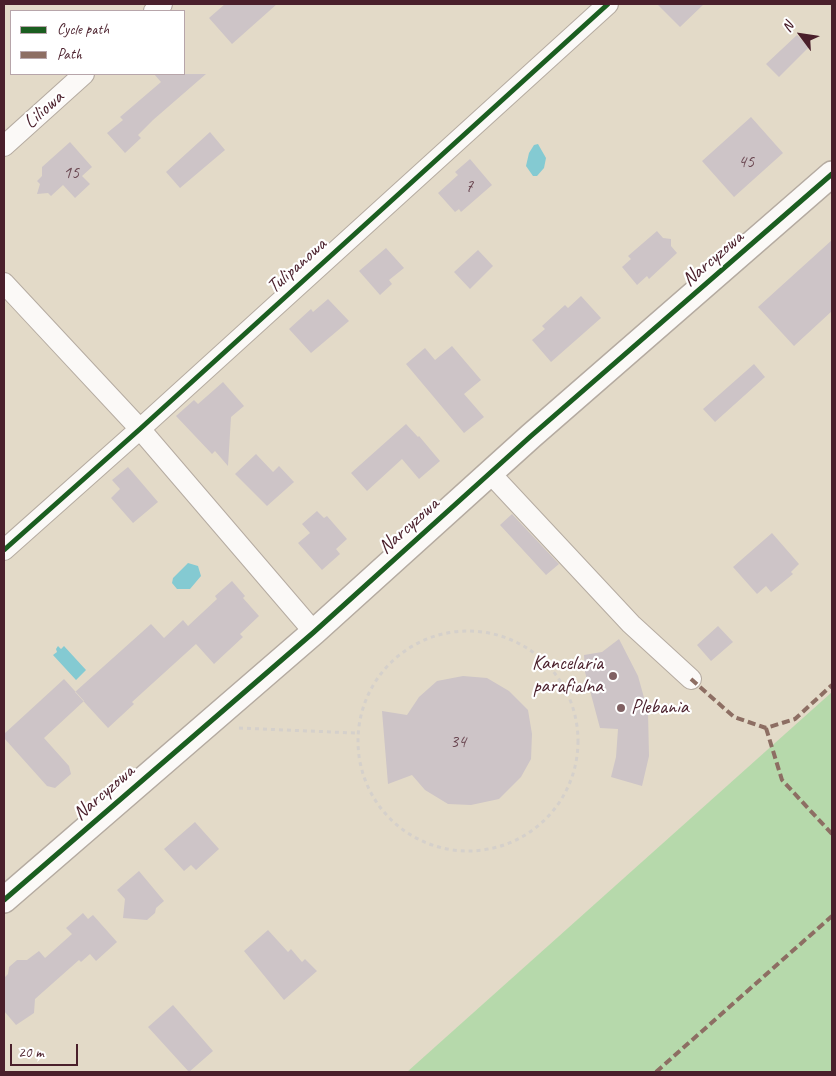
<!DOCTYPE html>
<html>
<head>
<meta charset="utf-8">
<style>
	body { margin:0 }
	#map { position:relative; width:836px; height:1076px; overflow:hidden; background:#e3dac8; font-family:Caveat,sans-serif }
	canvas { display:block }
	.frame { position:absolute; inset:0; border:5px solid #4a1f2b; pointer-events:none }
	.legend { position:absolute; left:10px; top:10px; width:175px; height:65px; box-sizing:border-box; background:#fff; border:1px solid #b7a5aa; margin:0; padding:6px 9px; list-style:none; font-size:15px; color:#4a1f2b }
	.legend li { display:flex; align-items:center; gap:10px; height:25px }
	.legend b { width:25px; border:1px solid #b7a5aa }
	.north { position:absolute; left:776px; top:10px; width:50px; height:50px; -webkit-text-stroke:4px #fff; paint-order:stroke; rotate:301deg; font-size:14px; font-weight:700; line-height:20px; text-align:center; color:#4a1f2b }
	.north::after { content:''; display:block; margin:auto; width:18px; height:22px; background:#4a1f2b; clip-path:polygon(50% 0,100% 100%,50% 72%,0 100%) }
	.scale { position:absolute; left:10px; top:1044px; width:68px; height:22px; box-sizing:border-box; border:2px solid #4a1f2b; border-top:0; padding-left:6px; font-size:15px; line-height:18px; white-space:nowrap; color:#4a1f2b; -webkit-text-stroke:4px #fff; paint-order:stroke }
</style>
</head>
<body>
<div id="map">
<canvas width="836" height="1076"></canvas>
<div class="frame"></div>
<ul class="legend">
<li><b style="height:6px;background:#1b5e20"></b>Cycle path</li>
<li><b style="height:6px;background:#8d6e63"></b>Path</li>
</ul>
<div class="north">N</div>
<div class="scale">20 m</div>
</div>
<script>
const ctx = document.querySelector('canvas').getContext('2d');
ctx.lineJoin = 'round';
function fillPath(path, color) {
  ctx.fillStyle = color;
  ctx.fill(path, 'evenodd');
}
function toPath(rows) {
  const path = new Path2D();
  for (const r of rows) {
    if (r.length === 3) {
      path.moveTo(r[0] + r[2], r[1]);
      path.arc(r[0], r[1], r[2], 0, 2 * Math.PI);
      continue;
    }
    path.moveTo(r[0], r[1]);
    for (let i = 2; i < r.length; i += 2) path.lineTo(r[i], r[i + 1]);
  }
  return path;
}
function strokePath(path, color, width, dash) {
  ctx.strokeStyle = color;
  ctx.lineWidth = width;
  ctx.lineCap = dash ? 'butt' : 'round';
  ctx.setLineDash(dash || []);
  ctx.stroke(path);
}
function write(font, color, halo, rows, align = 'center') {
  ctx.font = font + ' Caveat,sans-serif';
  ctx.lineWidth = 4.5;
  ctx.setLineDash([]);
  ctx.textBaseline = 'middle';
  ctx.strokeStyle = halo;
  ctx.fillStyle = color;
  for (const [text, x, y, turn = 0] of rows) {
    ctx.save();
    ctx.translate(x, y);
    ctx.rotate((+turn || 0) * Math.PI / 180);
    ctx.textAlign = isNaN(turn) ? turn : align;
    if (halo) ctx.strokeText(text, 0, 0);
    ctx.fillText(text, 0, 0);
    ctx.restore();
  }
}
const green = toPath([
	[832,692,832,1072,407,1072]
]);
const water = toPath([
	[538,144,546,158,544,168,537,176,533,176,526,166,529,153,534,145],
	[188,563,198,566,201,576,190,589,177,589,172,583,173,578],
	[58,646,61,649,64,646,86,670,76,680,53,655,57,652,56,649]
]);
const building = toPath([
	[225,4,277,4,232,44,209,18],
	[657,4,704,4,680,27],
	[797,35,809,47,779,77,766,64],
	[154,74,206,74,153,120,138,135,141,138,125,153,107,133,123,120,120,117,161,82],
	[751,117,783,153,734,197,702,161],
	[210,132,225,150,180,188,166,172],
	[70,142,92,167,82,176,90,184,75,198,63,185,51,196,48,193,37,194,40,184,37,181,42,176,42,167],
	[470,159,492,185,461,212,459,209,455,212,438,193,458,175,455,172],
	[657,231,663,238,671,239,671,246,677,253,649,279,647,276,637,285,622,267,631,259,628,256],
	[832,240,832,311,794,346,758,307],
	[386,248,404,268,389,280,392,284,380,295,359,271],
	[478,250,493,266,470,289,454,272],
	[581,296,601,318,551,362,532,340,545,329,542,326,565,305,568,308],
	[328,299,349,321,311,353,289,329,311,309,313,312],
	[452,346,481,380,464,394,484,417,464,433,406,364,425,348,435,360],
	[754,364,765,377,715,422,703,409],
	[223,382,244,406,231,417,228,466,215,451,212,454,176,416,194,400,198,404],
	[406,424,418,437,419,436,440,461,419,479,402,459,367,491,351,473],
	[256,454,273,472,279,466,294,482,267,506,235,474],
	[128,467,158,502,133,523,111,498,120,489,112,480],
	[317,511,324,518,327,516,347,539,336,549,340,554,322,570,298,543,310,533,302,524],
	[512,514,559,564,546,575,500,525],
	[772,533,799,564,791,572,793,574,771,592,766,586,757,594,733,567],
	[232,581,245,596,243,598,259,616,240,634,243,637,214,664,196,644,132,702,134,704,108,728,75,692,151,624,164,638,183,620,188,626,217,599,215,596],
	[718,626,733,642,711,661,697,645],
	[619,639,638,676,648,712,649,756,642,786,611,777,616,757,618,729,600,728,585,672,584,655,602,652],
	[463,676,487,678,509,691,528,710,532,734,531,759,521,777,499,799,471,805,448,804,425,790,412,775,388,784,382,711,407,715,419,697,437,681],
	[64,679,84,701,44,738,69,766,71,774,55,788,47,786,4,738,4,734],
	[195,822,219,849,196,870,191,865,184,871,164,849],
	[139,871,164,901,156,908,155,913,147,920,123,918,125,899,117,890],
	[83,913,88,919,93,915,117,942,96,961,90,954,81,962,79,960,35,999,34,1013,16,1025,4,1011,4,978,8,974,9,967,17,960,27,960,39,951,45,958,72,934,66,928],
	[268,930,288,952,291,949,302,962,305,959,317,971,284,1000,244,951],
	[173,1005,213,1051,189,1072,148,1027]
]);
const path = toPath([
	[468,741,110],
	[239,728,355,733]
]);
const minor = toPath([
	[154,11,162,4],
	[4,146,84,74],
	[4,283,140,429,314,632],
	[490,473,631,624,691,679],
	[4,550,140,429,608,4]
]);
const tertiary = toPath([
	[4,900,314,632,531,436,832,174]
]);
const quiet = toPath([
	[691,679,734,717,766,728,795,719,832,685],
	[766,728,782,780,832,834],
	[656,1072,832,916]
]);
const cycleway = toPath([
	[4,550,140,429,608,4],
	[4,900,314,632,531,436,832,174]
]);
const markers = [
	[613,676,5,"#806062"],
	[621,708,5,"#806062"]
];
const numberNames = [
	["45",746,162],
	["15",71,173],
	["7",469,187],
	["34",458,742]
];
const streetNames = [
	["Liliowa",44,110,-42],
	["Narcyzowa",713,259,-41],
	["Tulipanowa",297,266,-42],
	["Narcyzowa",409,526,-42],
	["Narcyzowa",104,793,-41]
];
const poiNames = [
	["Kancelaria",603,664],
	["parafialna",603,687],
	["Plebania",631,708,"left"]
];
fillPath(green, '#b6d9ab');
fillPath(water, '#84cad2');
fillPath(building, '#cdc4c7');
strokePath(minor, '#b5aba1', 22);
strokePath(tertiary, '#b5aba1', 28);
strokePath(path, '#d5d0cb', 3, [4, 4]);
strokePath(minor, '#fbf9f7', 20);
strokePath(tertiary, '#fbf9f7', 25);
strokePath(quiet, '#8d6e63', 4, [8, 4]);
strokePath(cycleway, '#1b5e20', 5);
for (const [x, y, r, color] of markers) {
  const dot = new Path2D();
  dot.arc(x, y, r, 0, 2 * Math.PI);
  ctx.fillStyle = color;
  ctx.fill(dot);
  strokePath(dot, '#fff', 2);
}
write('18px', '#6b4852', null, numberNames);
write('20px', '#4a1f2b', '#fff', streetNames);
write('20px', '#4a1f2b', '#fff', poiNames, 'right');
</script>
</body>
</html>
